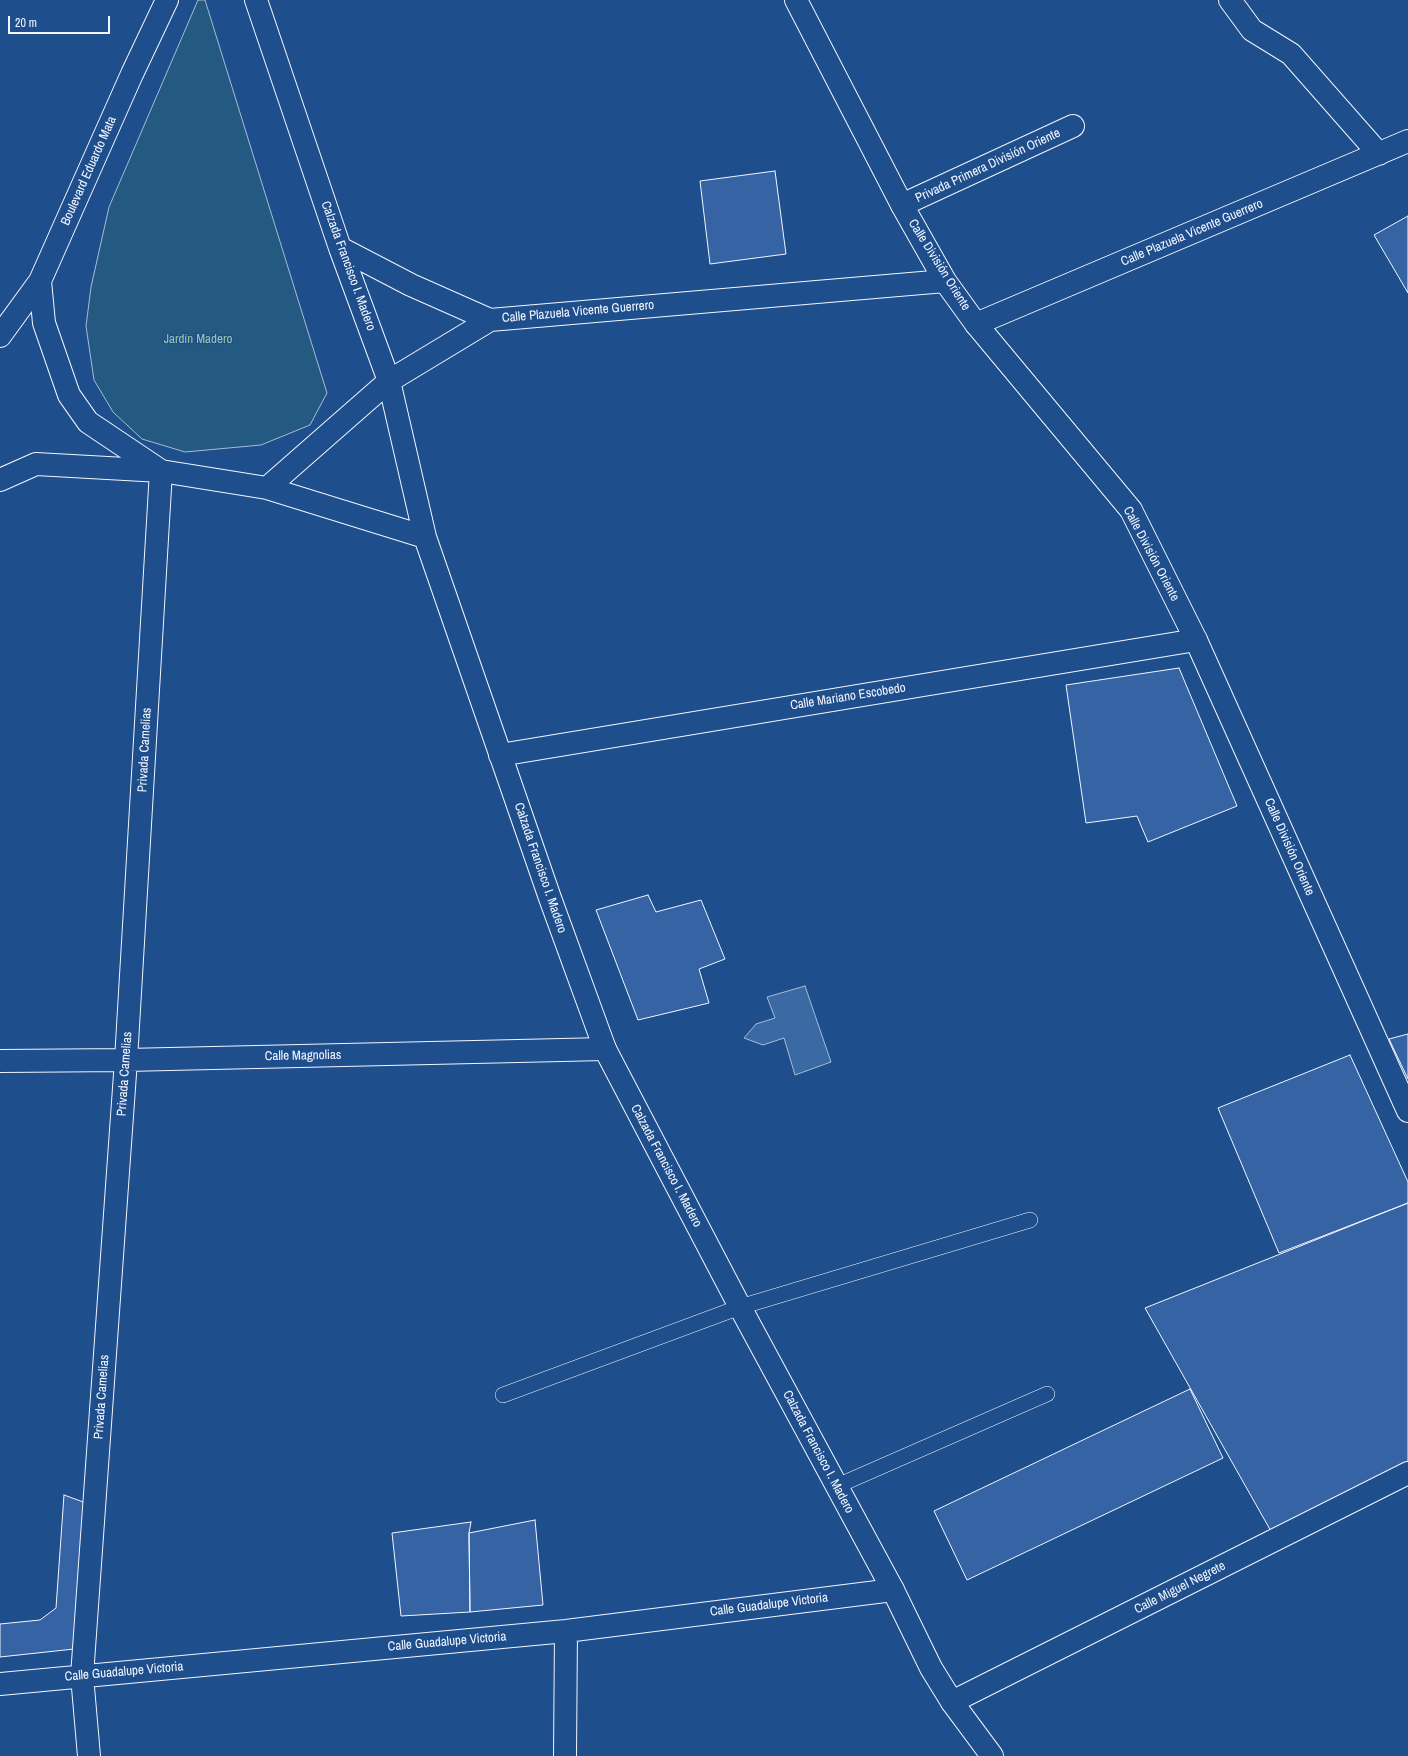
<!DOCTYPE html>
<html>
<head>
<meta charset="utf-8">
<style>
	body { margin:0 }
	#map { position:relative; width:1408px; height:1756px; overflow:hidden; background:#1f4e8c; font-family:"Archivo Narrow",sans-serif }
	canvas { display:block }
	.scale { position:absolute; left:8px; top:16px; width:102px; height:18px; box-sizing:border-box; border:2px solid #f2f6ff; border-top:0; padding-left:5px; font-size:12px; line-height:14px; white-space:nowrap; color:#f2f6ff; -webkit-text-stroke:3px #1f4e8c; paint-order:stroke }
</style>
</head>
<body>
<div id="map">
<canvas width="1408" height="1756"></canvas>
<div class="scale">20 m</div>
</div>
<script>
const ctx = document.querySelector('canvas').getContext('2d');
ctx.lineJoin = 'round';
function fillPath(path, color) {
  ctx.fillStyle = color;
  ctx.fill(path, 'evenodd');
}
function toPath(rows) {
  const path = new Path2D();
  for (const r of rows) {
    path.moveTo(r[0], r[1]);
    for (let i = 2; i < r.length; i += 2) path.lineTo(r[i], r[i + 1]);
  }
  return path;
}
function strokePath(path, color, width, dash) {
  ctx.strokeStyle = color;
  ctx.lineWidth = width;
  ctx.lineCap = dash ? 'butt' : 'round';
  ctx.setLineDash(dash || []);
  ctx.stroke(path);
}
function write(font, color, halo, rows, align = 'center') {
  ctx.font = font + ' "Archivo Narrow",sans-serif';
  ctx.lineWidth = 3;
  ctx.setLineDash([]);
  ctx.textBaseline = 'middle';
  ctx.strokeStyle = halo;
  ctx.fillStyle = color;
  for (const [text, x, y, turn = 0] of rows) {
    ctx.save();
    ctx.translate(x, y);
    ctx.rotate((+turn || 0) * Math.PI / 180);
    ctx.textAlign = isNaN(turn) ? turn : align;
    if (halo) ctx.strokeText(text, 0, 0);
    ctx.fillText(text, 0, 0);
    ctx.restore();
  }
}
const green = toPath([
	[198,0,205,0,327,393,310,425,261,445,185,452,142,439,113,412,94,380,86,326,91,287,109,207,198,0]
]);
const water = toPath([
	[805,986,831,1062,795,1075,784,1038,763,1045,744,1038,756,1024,775,1018,767,997,805,986]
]);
const building = toPath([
	[775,171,786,254,710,264,700,181,775,171],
	[1408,216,1408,293,1374,235,1408,216],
	[1179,668,1237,806,1148,842,1137,816,1086,823,1066,685,1179,668],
	[648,895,656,912,701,900,725,959,699,969,709,1003,638,1020,596,910,648,895],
	[1408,1034,1408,1079,1389,1039,1408,1034],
	[1350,1055,1408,1182,1408,1203,1279,1253,1218,1108,1350,1055],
	[1408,1203,1408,1462,1272,1533,1145,1308,1408,1203],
	[1190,1389,1223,1458,967,1580,934,1511,1190,1389],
	[64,1495,86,1503,74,1649,0,1657,0,1624,40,1620,56,1608,64,1495],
	[535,1520,543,1605,470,1612,469,1533,535,1520],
	[471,1522,469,1533,470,1612,401,1616,392,1533,471,1522]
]);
const lane = toPath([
	[503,1395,740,1307,1030,1220],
	[837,1486,1047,1394]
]);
const street = toPath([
	[1230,0,1252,30,1291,54,1379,154],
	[902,205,1073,126],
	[976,324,1408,141],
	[500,755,1196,640],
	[0,1061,126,1060,605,1049],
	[0,1684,566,1631,893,1590],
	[952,1702,1408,1473],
	[89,1756,82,1676,126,1060,161,471],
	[565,1756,566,1631]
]);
const secondary = toPath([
	[256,0,340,248,389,381,425,537,550,898,605,1049,740,1307,893,1590,931,1668,952,1702,992,1756],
	[796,0,902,205,945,281,976,324,1131,510,1196,640,1408,1111],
	[340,248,411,285,490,320],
	[40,281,44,323,69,395,88,422,161,471],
	[0,336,40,281,132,74,167,0],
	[0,480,36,464,161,471,267,488,425,537],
	[267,488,389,381,490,320,945,281]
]);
const streetNames = [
	["Privada Primera División Oriente",988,166,-25],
	["Boulevard Eduardo Mata",89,171,-66],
	["Calle Plazuela Vicente Guerrero",1192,233,-23],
	["Calle División Oriente",939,265,58],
	["Calzada Francisco I. Madero",348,266,70],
	["Calle Plazuela Vicente Guerrero",578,312,-5],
	["Calle División Oriente",1151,554,62],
	["Calle Mariano Escobedo",848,697,-9],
	["Privada Camelias",145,750,-87],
	["Calle División Oriente",1289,847,66],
	["Calzada Francisco I. Madero",540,868,71],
	["Calle Magnolias",303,1056,-1],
	["Privada Camelias",125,1074,-86],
	["Calzada Francisco I. Madero",666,1166,62],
	["Privada Camelias",102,1397,-86],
	["Calzada Francisco I. Madero",818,1452,62],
	["Calle Miguel Negrete",1180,1588,-27],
	["Calle Guadalupe Victoria",769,1605,-7],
	["Calle Guadalupe Victoria",447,1642,-5],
	["Calle Guadalupe Victoria",124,1672,-5]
];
const parkNames = [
	["Jardín Madero",198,340]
];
fillPath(green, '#245a82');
strokePath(green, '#a8bbd7', 1);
fillPath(water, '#3b69a3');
strokePath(water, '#a8bbd7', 1);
fillPath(building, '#3563a3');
strokePath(building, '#f2f6ff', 1);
strokePath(lane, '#f2f6ff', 16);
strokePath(street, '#f2f6ff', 24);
strokePath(secondary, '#f2f6ff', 24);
strokePath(lane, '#1f4e8c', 15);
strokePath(street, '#1f4e8c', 22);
strokePath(secondary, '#1f4e8c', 22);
write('13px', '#f2f6ff', '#1f4e8c', streetNames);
write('13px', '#97c8a6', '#1f4e8c', parkNames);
</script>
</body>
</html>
